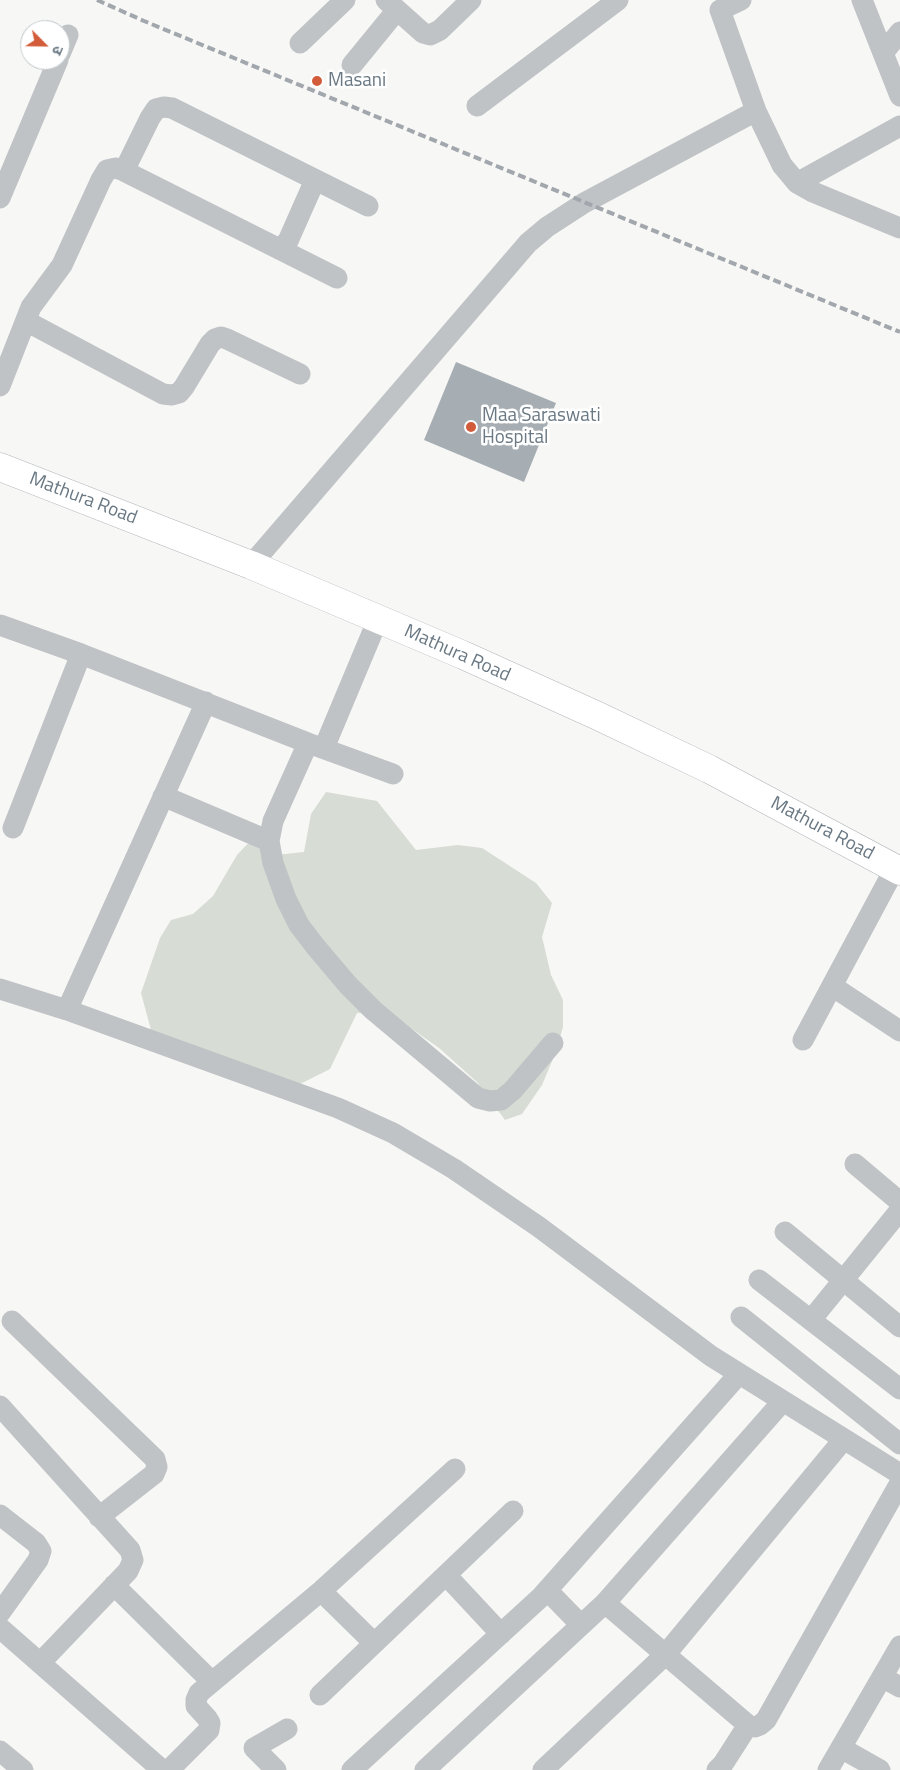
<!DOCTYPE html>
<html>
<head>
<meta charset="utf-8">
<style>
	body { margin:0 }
	#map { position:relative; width:900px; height:1770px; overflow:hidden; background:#f7f7f5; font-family:"Titillium Web","Noto Sans Devanagari",sans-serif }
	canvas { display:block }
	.north { position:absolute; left:20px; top:20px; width:50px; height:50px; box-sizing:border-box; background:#fff; border:1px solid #c3c9cd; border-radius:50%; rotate:113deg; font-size:14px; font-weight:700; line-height:20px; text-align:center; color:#697883 }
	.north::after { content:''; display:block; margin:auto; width:18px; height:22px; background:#d25c3a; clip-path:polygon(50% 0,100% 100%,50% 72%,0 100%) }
</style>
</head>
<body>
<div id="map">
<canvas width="900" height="1770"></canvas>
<div class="north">उ</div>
</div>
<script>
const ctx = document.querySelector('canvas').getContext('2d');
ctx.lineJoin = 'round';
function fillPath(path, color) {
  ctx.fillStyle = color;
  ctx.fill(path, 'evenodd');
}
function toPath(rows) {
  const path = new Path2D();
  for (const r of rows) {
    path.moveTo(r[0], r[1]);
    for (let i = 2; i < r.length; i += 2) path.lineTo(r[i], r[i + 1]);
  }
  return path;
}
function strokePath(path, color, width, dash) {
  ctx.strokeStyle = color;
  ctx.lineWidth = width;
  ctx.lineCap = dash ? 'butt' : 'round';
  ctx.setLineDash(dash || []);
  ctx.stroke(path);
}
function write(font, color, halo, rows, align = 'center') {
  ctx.font = font + ' "Titillium Web",sans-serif';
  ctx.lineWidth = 5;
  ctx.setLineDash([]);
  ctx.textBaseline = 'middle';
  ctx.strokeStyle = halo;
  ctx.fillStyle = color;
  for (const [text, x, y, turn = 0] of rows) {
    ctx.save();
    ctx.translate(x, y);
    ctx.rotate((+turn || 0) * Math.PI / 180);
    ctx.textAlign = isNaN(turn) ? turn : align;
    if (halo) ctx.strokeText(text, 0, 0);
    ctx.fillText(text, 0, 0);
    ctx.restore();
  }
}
const green = toPath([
	[326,792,377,801,416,850,458,845,482,848,536,883,552,903,542,937,551,975,563,1000,563,1027,555,1054,542,1085,522,1114,505,1120,477,1082,439,1048,391,1014,357,1013,330,1069,300,1084,151,1030,141,993,160,938,171,920,193,914,213,896,237,855,254,837,275,855,304,852,311,814]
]);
const building = toPath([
	[456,362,556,403,524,482,424,440]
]);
const minor = toPath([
	[386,0,423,33,430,35,440,30,471,0],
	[741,0,720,10,756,111,782,165,797,183,813,192,900,228],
	[862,0,900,96],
	[300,43,345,0],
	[883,53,900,32],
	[60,54,68,35],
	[352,65,397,10],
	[477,106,618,0],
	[124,171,337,278],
	[797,183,900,126],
	[0,198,58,60],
	[279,249,288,241,315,180],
	[26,321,163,394,172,395,179,393,184,387,210,344,215,339,221,337,227,339,300,374],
	[0,386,31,307,62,265,101,180,107,170,116,168,124,171,150,118,156,109,164,107,172,108,368,206],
	[251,565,528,243,547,227,584,203,756,111],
	[0,625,81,654,308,743,393,774],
	[308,743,273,821,269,841,273,863,286,899,299,925,315,946,348,985,373,1010,478,1098,490,1101,501,1100,513,1090,553,1043],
	[324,748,378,619],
	[163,796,269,841],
	[13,828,81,654],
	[832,986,900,1031],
	[0,989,67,1010,338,1108,393,1133,454,1169,539,1227,711,1356,900,1474],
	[67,1010,206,702],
	[803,1040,895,868],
	[855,1164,900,1202],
	[785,1232,900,1327],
	[759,1280,900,1389],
	[741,1317,900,1444],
	[811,1320,900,1210],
	[12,1321,155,1459,157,1467,154,1474,99,1517],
	[0,1406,130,1550,133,1560,128,1571,40,1663],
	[0,1515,36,1543,41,1551,38,1560,0,1613],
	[446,1575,501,1634],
	[114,1585,212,1682],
	[547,1590,581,1625],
	[321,1591,374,1643],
	[605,1603,748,1725,755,1727,760,1725,766,1720,900,1483],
	[0,1628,162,1770],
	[882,1677,900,1687],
	[320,1695,513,1511],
	[841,1748,880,1770],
	[0,1751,23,1770],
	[169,1770,209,1730,210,1723,207,1718,196,1706,196,1700,199,1693,321,1591,455,1469],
	[276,1770,254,1748,287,1729],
	[352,1770,541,1597,739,1374],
	[425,1770,605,1603,783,1401],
	[543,1770,665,1655,844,1439],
	[717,1770,723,1764,748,1725],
	[828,1770,900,1646]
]);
const major = toPath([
	[0,467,251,565,463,655,598,716,709,769,900,871]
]);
const rail = toPath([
	[97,0,144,21,900,332]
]);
const markers = [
	[317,81,6,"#d25c3a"],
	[471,427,6,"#d25c3a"]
];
const poiNames = [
	["Masani",328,81],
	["Maa Saraswati",482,416],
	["Hospital",482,438]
];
const streetNames = [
	["Mathura Road",83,499,21],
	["Mathura Road",457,654,24],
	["Mathura Road",822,829,28]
];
fillPath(green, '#d7dcd4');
fillPath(building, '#a7aeb3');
strokePath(major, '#b2b7ba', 29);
strokePath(minor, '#bfc3c6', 21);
strokePath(major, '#fff', 28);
strokePath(rail, '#a1a7ac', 4, [8, 4]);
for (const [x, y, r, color] of markers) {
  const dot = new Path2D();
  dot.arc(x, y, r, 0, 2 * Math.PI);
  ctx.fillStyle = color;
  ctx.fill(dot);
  strokePath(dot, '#fff', 2);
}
write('19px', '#697883', '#fff', poiNames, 'left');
write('19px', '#697883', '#fff', streetNames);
</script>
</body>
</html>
